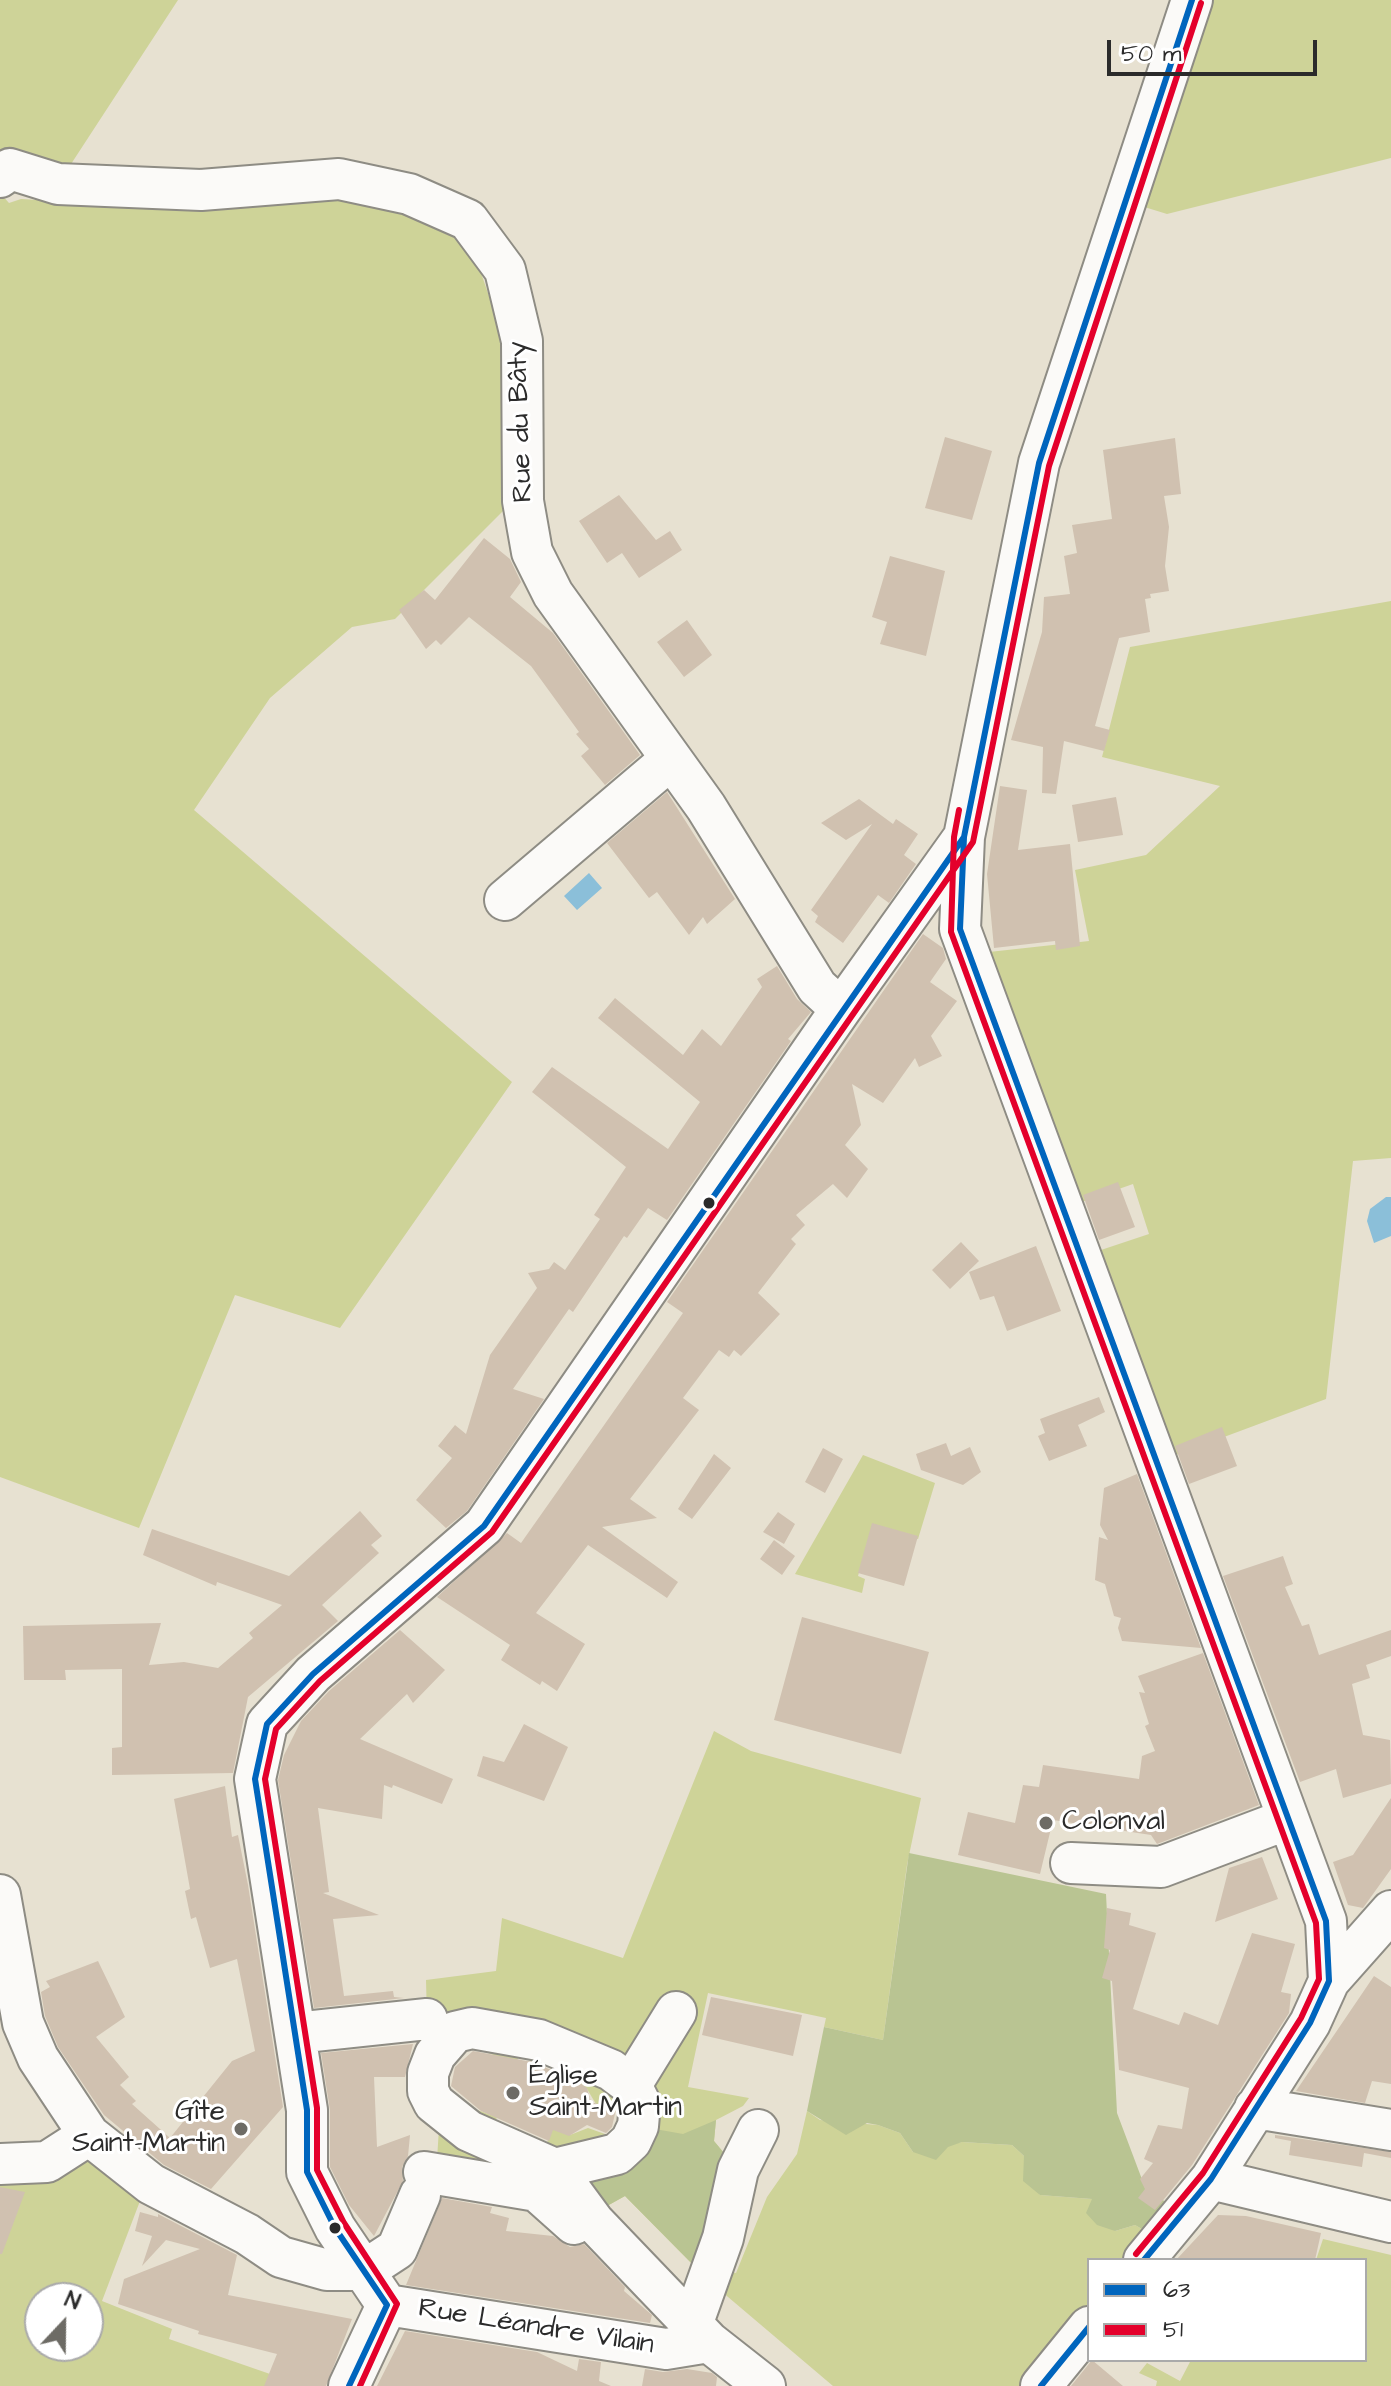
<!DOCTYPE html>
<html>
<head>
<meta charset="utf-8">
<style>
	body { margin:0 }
	#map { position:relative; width:1391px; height:2386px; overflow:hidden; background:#e7e1d1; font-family:"Architects Daughter",sans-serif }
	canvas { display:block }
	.legend { position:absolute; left:1087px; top:2258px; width:280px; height:104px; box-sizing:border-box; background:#fff; border:2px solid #aaa; margin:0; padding:10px 14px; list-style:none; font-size:24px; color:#2b2b2b }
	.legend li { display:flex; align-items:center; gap:16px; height:40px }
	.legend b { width:40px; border:2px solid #aaa }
	.north { position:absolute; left:24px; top:2282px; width:80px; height:80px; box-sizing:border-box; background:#fff; border:2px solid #aaa; border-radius:50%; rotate:22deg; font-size:22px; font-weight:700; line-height:32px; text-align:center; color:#2b2b2b }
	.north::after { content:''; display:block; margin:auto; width:28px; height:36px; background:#6d6b65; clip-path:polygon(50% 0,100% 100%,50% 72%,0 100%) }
	.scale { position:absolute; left:1107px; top:40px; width:210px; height:36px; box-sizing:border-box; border:4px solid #2b2b2b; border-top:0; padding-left:10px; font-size:24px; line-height:28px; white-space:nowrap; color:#2b2b2b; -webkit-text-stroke:6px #fff; paint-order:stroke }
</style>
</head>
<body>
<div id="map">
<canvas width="1391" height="2386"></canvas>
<ul class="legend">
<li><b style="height:10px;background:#0065bd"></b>63</li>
<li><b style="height:10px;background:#e4002b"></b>51</li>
</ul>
<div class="north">N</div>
<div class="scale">50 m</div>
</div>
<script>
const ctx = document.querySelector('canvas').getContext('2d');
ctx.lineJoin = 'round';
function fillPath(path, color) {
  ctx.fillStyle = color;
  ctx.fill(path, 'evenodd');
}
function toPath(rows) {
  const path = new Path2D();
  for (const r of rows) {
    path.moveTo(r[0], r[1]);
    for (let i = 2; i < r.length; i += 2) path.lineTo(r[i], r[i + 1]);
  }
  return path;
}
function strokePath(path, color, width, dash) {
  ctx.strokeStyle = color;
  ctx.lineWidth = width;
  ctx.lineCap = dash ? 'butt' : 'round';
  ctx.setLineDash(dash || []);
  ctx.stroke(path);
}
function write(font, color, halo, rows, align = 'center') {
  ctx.font = font + ' "Architects Daughter",sans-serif';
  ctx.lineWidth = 6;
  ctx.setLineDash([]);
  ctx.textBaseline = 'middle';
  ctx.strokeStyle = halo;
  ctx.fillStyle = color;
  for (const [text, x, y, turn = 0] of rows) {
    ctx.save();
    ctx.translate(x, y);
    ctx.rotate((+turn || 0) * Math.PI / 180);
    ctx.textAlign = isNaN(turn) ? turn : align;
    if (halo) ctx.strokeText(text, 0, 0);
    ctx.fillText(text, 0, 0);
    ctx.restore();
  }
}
const green = toPath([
	[0,0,178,0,58,184,0,163],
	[1192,0,1391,0,1391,158,1167,214,1125,201],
	[0,193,9,203,21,199,172,208,341,194,439,221,473,250,505,342,510,504,395,619,352,627,270,698,194,810,512,1082,340,1328,235,1295,139,1528,0,1477],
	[1391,601,1391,1158,1353,1161,1326,1399,1173,1456,1095,1252,1149,1234,1133,1184,1076,1204,989,952,1089,941,1075,870,1146,855,1220,786,1102,757,1130,647],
	[863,1455,935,1483,918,1539,872,1527,858,1576,865,1579,862,1593,795,1574],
	[714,1731,751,1751,921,1798,907,1865,883,2040,824,2027,826,2018,708,1993,688,2087,749,2098,743,2106,716,2120,714,2141,738,2170,723,2270,736,2273,767,2197,797,2154,807,2111,820,2120,878,2125,900,2133,913,2152,962,2142,1012,2145,1024,2156,1026,2168,1040,2195,1092,2199,1115,2231,1135,2225,1161,2240,1144,2260,1089,2260,1089,2327,1041,2386,833,2386,708,2280,625,2196,598,2211,436,2175,441,2097,497,2117,493,2129,545,2148,552,2129,570,2135,588,2128,605,2134,596,2159,625,2114,596,2104,587,2089,568,2082,573,2068,522,2049,516,2063,460,2043,427,2019,426,1980,496,1971,502,1918,623,1958],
	[70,2150,151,2184,140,2201,102,2301,172,2329,169,2339,270,2374,265,2386,0,2386,0,2164],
	[40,2298,88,2298,88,2346,40,2346],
	[1323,2239,1391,2255,1391,2386,1156,2386,1157,2381,1139,2373,1147,2363,1180,2381,1191,2360,1365,2360,1365,2260,1316,2260]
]);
const forest = toPath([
	[909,1853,1106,1894,1117,2113,1146,2190,1176,2208,1161,2240,1135,2225,1115,2231,1097,2225,1086,2213,1092,2199,1040,2195,1023,2181,1024,2156,1012,2145,962,2142,948,2147,936,2160,913,2152,900,2133,878,2125,867,2123,846,2135,807,2111,824,2027,883,2040],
	[716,2120,714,2141,738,2170,708,2280,625,2196,589,2216,577,2165,638,2126,683,2134]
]);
const water = toPath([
	[589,873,602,888,577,910,564,896],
	[1386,1197,1391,1197,1391,1236,1374,1243,1367,1221,1370,1209]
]);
const building = toPath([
	[945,437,992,451,972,520,925,508],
	[1175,438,1181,494,1164,496,1169,527,1165,566,1169,591,1150,594,1151,598,1145,599,1150,632,1119,638,1095,726,1110,730,1104,751,1064,741,1056,794,1042,793,1043,747,1011,740,1042,632,1044,597,1070,594,1064,556,1077,553,1072,525,1112,519,1103,450],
	[619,495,656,540,670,531,682,550,639,578,622,553,607,563,579,521],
	[484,538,510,559,521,582,510,597,553,633,640,755,605,785,581,756,589,749,576,734,579,732,531,666,469,617,441,645,436,640,426,649,399,610,424,590,435,600],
	[890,556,945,571,926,656,880,644,887,622,872,617],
	[687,620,712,655,684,677,657,642],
	[1000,786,1027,790,1018,850,1070,844,1080,946,1056,950,1055,941,994,948,987,874],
	[667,792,735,899,707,924,703,917,689,935,657,892,649,898,607,843],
	[1116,797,1123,835,1078,842,1072,805],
	[859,799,893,824,896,819,918,834,904,855,916,864,889,903,878,895,843,943,815,922,818,916,811,910,872,824,846,840,821,823],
	[923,934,943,948,946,959,930,982,957,1001,931,1036,942,1056,919,1067,915,1058,883,1103,852,1084,861,1125,845,1145,868,1169,847,1198,833,1184,796,1215,805,1225,791,1239,796,1244,758,1293,780,1314,741,1356,734,1350,729,1357,719,1350,683,1398,699,1410,630,1499,657,1518,602,1527,678,1582,667,1598,588,1545,536,1613,585,1644,557,1691,542,1681,540,1685,501,1660,510,1645,437,1597,507,1533,521,1543,683,1313,667,1302],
	[777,966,797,999,811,1012,788,1039,791,1041,667,1220,648,1208,627,1238,624,1236,573,1312,569,1309,513,1389,544,1399,467,1511,446,1528,416,1500,452,1458,438,1446,455,1425,466,1434,490,1355,537,1288,528,1273,549,1269,554,1262,565,1270,600,1219,594,1215,626,1167,532,1092,552,1067,668,1149,700,1102,598,1018,615,998,683,1055,702,1029,721,1046,762,987,757,979],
	[1118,1182,1135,1227,1099,1240,1083,1195],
	[961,1242,979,1261,950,1289,932,1270],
	[1036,1246,1061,1311,1007,1331,994,1296,980,1300,969,1272],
	[1099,1397,1105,1412,1078,1425,1087,1446,1049,1461,1038,1436,1045,1433,1040,1419],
	[1222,1427,1237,1466,1189,1484,1175,1446],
	[946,1443,951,1456,970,1447,981,1472,963,1485,921,1470,916,1454],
	[823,1448,843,1459,825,1493,805,1482],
	[714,1454,731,1468,692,1519,678,1509],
	[1137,1474,1201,1648,1122,1641,1118,1628,1121,1618,1114,1616,1105,1584,1095,1580,1099,1537,1108,1540,1100,1525,1104,1488],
	[360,1511,382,1536,371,1545,379,1553,322,1605,338,1621,248,1697,233,1773,112,1775,112,1748,122,1747,122,1669,65,1670,66,1680,24,1680,23,1626,161,1623,149,1665,184,1662,218,1668,253,1638,249,1633,282,1605,217,1582,216,1586,143,1555,152,1529,289,1576],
	[778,1512,795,1524,784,1544,763,1532],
	[872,1523,918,1536,904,1586,858,1573],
	[774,1540,795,1556,782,1575,760,1559],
	[1283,1556,1293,1584,1285,1587,1302,1626,1309,1624,1319,1655,1391,1630,1391,1656,1366,1665,1370,1678,1352,1684,1363,1735,1390,1740,1391,1784,1343,1798,1336,1769,1300,1782,1223,1576],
	[802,1617,929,1652,901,1754,774,1720],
	[400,1630,445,1670,413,1703,407,1694,360,1739,453,1779,442,1804,393,1785,392,1788,384,1785,382,1819,318,1808,329,1892,323,1893,379,1915,333,1919,344,1996,393,1991,394,1997,404,1998,314,2008,278,1780,284,1755,301,1721,329,1691],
	[1203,1653,1259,1805,1157,1844,1151,1835,1053,1820,1040,1874,958,1855,968,1812,1015,1823,1023,1785,1039,1787,1043,1765,1139,1779,1142,1756,1155,1751,1145,1726,1149,1724,1139,1692,1145,1693,1138,1676],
	[524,1724,568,1747,544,1801,477,1776,483,1756,504,1762],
	[225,1786,232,1837,238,1835,248,1885,283,2107,211,2189,164,2165,104,2115,58,2047,45,2016,41,1992,50,1987,46,1981,98,1961,125,2017,96,2037,129,2077,120,2085,136,2101,132,2104,170,2138,232,2061,255,2051,237,1959,210,1968,196,1917,191,1919,185,1891,190,1889,174,1799],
	[1391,1798,1391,1869,1363,1908,1348,1905,1333,1862,1353,1855],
	[1262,1857,1278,1899,1215,1922,1229,1868],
	[1107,1908,1131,1913,1129,1925,1156,1933,1133,2009,1179,2025,1184,2012,1218,2025,1252,1933,1295,1944,1281,1992,1291,1994,1289,2013,1192,2165,1155,2210,1138,2198,1145,2189,1140,2179,1153,2163,1144,2159,1158,2125,1182,2129,1189,2088,1119,2070,1112,1981,1102,1978,1110,1950,1104,1948],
	[1374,1976,1391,1987,1391,2084,1372,2081,1365,2103,1296,2091],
	[711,1997,802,2015,793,2056,702,2035],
	[413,2044,405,2077,374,2077,377,2147,410,2135,408,2156,402,2167,403,2181,374,2236,349,2205,330,2167,330,2110,321,2053],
	[473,2051,532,2062,578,2081,587,2088,591,2102,616,2109,612,2127,606,2133,587,2125,569,2136,553,2130,549,2141,481,2111,451,2086,455,2067],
	[1275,2135,1391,2152,1391,2158,1364,2153,1362,2167,1289,2155,1291,2141,1275,2138],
	[0,2187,25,2192,2,2254,0,2254],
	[442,2198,492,2207,490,2213,509,2218,506,2231,553,2236,570,2247,584,2244,625,2287,624,2291,652,2315,650,2323,406,2285],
	[140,2212,158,2217,158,2214,237,2255,228,2295,352,2319,326,2386,264,2386,277,2354,198,2334,199,2331,118,2304,124,2279,200,2249,166,2240,142,2266,152,2236,135,2231],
	[1218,2215,1246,2216,1321,2233,1315,2260,1176,2260],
	[405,2331,537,2352,577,2371,579,2359,601,2362,599,2381,611,2386,377,2386],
	[1092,2360,1123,2386,1071,2386],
	[645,2369,663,2372,687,2369,712,2373,717,2377,716,2386,642,2386]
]);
const minor = toPath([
	[0,177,10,169,58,184,201,190,339,179,409,194,468,220,505,270,522,341,523,501,532,552,553,594,706,807,817,987,841,1009],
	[505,900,671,759],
	[1071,1863,1161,1867,1288,1819],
	[0,1895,23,2023,38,2058,89,2135,151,2184,247,2234,281,2257,327,2270,365,2270,397,2249,420,2195],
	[1329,1981,1391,1911],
	[295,2033,427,2019],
	[631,2085,676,2012],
	[1255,2108,1391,2130],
	[0,2164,47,2162,89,2135],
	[555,2169,617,2154,631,2141,638,2126,640,2103,631,2085,611,2070,539,2040,472,2028,455,2032,435,2055,428,2073,428,2091,434,2103,469,2131,555,2169,594,2222,709,2342],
	[424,2172,537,2191,574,2224],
	[1211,2179,1391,2222],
	[1144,2260,1211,2179,1310,2023,1329,1981,1326,1921,960,929,964,837,1039,463,1192,0],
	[387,2305,335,2228,307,2172,307,2110,255,1779,267,1724,313,1674,484,1526,841,1009,964,837],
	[387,2305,666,2349,709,2342,765,2386],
	[692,2325,723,2238,738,2170,758,2130],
	[349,2386,387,2305],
	[1041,2386,1089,2327]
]);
const bus1 = toPath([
	[969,812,964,837,960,929,1326,1921,1329,1981,1310,2023,1211,2179,1144,2260],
	[349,2386,387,2305,335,2228,307,2172,307,2110,255,1779,267,1724,313,1674,484,1526,964,837,1039,463,1192,0],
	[1041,2386,1089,2327]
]);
const bus2 = toPath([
	[959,810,954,837,951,932,1316,1923,1319,1979,1301,2018,1203,2173,1136,2254],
	[360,2386,397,2304,344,2223,317,2170,317,2108,265,1779,276,1729,320,1681,492,1532,973,842,1049,466,1201,3]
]);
const markers = [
	[709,1203,7,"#2b2b2b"],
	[1046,1823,8,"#6d6b65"],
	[513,2093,8,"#6d6b65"],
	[241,2129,8,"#6d6b65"],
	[335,2228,7,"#2b2b2b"]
];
const streetNames = [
	["Rue du Bâty",522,422,-92],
	["Rue Léandre Vilain",536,2328,9]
];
const poiNames = [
	["Colonval",1062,1823],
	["Église",529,2077],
	["Saint-Martin",529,2109],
	["Gîte",225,2113,"right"],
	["Saint-Martin",225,2145,"right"]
];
fillPath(green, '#ced398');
fillPath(forest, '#b9c492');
fillPath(water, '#8bbfd9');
fillPath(building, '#d0c1b0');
strokePath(minor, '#8e8c84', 44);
strokePath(minor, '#fbfaf8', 40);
strokePath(bus1, '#0065bd', 6);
strokePath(bus2, '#e4002b', 6);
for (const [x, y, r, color] of markers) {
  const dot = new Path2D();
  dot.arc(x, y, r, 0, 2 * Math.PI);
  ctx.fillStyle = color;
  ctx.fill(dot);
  strokePath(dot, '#fff', 3);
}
write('28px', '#2b2b2b', '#fff', streetNames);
write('28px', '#2b2b2b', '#fff', poiNames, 'left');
</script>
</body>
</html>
